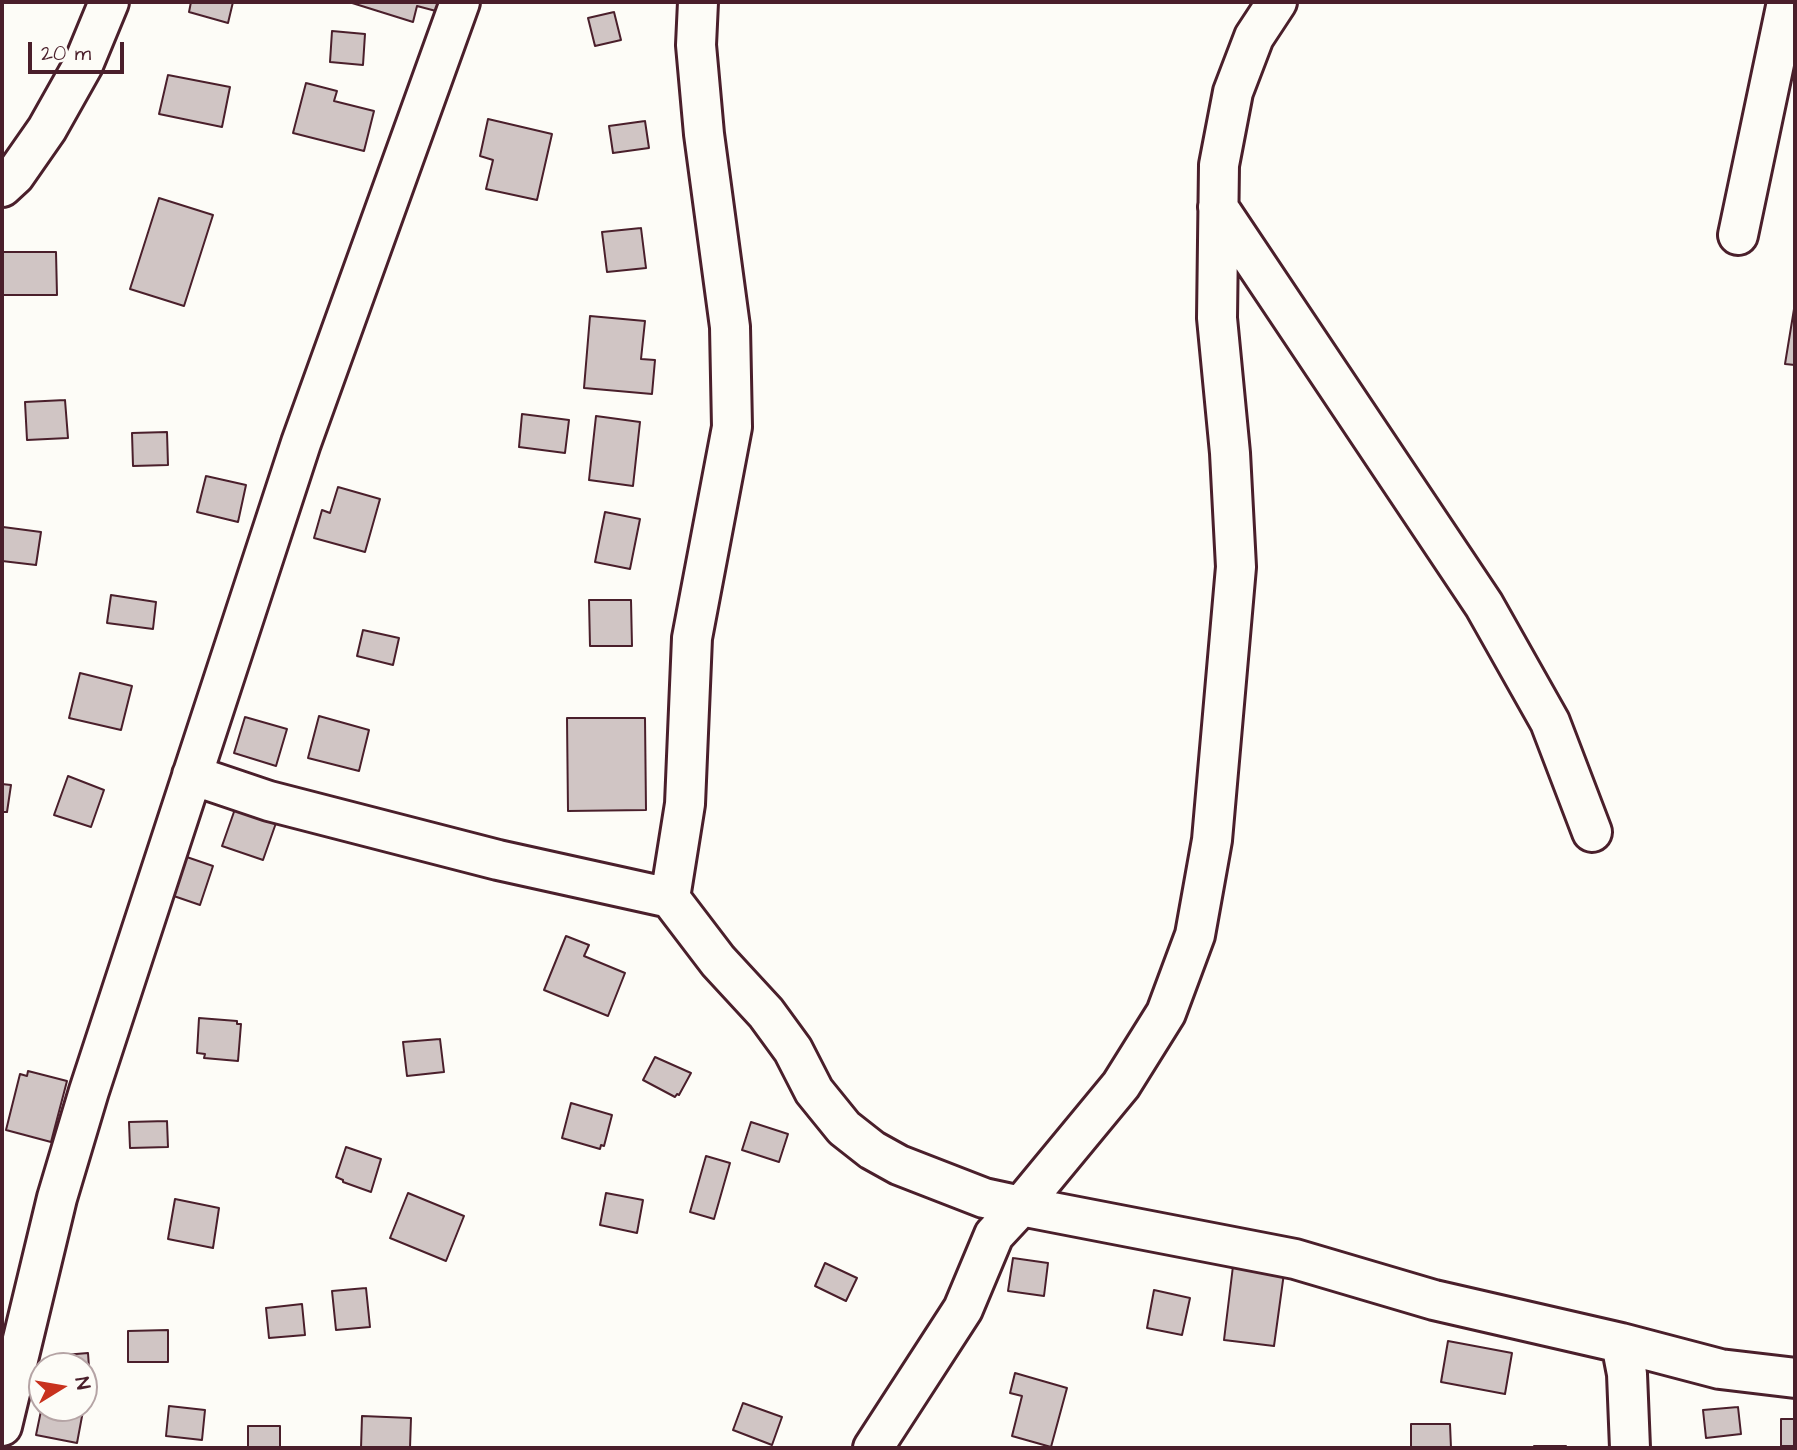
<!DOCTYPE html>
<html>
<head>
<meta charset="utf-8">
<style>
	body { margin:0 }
	#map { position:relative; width:1797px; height:1450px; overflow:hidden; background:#fdfcf7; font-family:"Architects Daughter",sans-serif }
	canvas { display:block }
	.frame { position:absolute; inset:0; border:4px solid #4a1f2b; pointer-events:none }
	.north { position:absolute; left:28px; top:1352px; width:70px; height:70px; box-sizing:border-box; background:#fdfcf7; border:2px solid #b5a4a5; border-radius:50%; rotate:79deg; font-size:19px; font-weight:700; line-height:28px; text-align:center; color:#4a1f2b }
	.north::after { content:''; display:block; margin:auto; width:24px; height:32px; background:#c8321e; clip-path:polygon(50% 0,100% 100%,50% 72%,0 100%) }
	.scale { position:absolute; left:28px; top:42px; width:96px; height:32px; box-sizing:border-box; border:4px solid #4a1f2b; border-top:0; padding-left:9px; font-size:21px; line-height:24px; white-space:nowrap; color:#4a1f2b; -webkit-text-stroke:5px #fdfcf7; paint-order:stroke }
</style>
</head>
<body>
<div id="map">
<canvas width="1797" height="1450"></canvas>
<div class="frame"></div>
<div class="north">N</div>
<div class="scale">20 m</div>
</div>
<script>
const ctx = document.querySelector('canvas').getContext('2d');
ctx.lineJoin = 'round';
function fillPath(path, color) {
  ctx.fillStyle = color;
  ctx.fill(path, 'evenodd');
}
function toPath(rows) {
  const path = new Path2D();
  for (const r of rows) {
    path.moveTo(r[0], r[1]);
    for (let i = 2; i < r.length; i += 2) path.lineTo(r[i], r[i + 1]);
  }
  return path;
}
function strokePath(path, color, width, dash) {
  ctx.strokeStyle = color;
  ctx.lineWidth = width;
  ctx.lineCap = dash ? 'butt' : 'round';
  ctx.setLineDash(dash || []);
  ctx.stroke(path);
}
const building = toPath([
	[191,2,233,2,228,23,189,12,191,2],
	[349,2,438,2,436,11,417,6,413,22,349,2],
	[614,12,621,40,595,46,588,18,614,12],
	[332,31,365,34,363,65,330,62,332,31],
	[168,75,230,87,222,127,159,114,168,75],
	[306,83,337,91,334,101,374,111,364,151,293,133,306,83],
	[488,119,552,134,537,200,486,189,493,160,480,156,488,119],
	[645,121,649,148,613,153,609,126,645,121],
	[159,198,213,215,184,306,130,289,159,198],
	[641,228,646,268,607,272,602,232,641,228],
	[2,252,56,252,57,295,2,295,2,252],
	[1795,303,1795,365,1785,364,1795,303],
	[590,316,645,321,641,359,655,360,652,394,584,388,590,316],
	[65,400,68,438,27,440,25,402,65,400],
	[522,414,569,420,565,453,519,447,522,414],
	[596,416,640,422,633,486,589,480,596,416],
	[167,432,168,465,133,466,132,433,167,432],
	[206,476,246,485,238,522,197,512,206,476],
	[338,487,380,499,365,552,314,538,322,510,330,513,338,487],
	[605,512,640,519,630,569,595,562,605,512],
	[3,527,41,532,36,565,2,561,3,527],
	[111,595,156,602,153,629,107,623,111,595],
	[589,600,631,600,632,646,590,646,589,600],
	[363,630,399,638,393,665,357,656,363,630],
	[80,673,132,686,121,730,69,718,80,673],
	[319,716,369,730,359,771,308,758,319,716],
	[245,717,287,729,276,766,234,753,245,717],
	[567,718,645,718,646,810,568,811,567,718],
	[68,776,104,790,91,827,54,815,68,776],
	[2,784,11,785,7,812,2,812,2,784],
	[235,809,276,823,263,860,222,846,235,809],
	[178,854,213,866,200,905,165,893,178,854],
	[566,936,589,945,584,956,625,973,608,1016,544,990,566,936],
	[199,1018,237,1021,237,1024,241,1024,238,1061,204,1058,205,1054,197,1053,199,1018],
	[440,1039,444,1072,407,1076,403,1042,440,1039],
	[655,1057,691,1073,679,1095,677,1094,675,1097,643,1080,655,1057],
	[28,1071,67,1081,51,1142,6,1130,20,1074,27,1076,28,1071],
	[571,1103,612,1115,604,1146,601,1145,600,1149,562,1138,571,1103],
	[167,1121,168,1147,130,1148,129,1122,167,1121],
	[751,1122,788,1134,779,1162,742,1150,751,1122],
	[346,1147,381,1159,371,1192,343,1182,343,1180,336,1177,346,1147],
	[706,1156,730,1163,714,1219,690,1212,706,1156],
	[408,1193,464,1216,446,1261,390,1238,408,1193],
	[606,1193,643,1200,637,1233,600,1225,606,1193],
	[175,1199,219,1208,213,1248,168,1239,175,1199],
	[1013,1258,1048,1263,1044,1296,1008,1291,1013,1258],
	[825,1263,857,1278,846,1301,815,1286,825,1263],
	[1233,1266,1284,1273,1274,1346,1224,1340,1233,1266],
	[366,1288,370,1327,336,1330,332,1291,366,1288],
	[1154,1290,1190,1298,1182,1335,1147,1328,1154,1290],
	[302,1304,305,1335,269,1338,266,1308,302,1304],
	[168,1330,168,1362,128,1362,128,1331,168,1330],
	[1448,1341,1512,1353,1505,1394,1441,1382,1448,1341],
	[88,1353,90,1382,84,1383,84,1366,65,1366,64,1355,88,1353],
	[1015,1373,1067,1388,1051,1447,1012,1436,1022,1396,1010,1393,1015,1373],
	[743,1403,782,1417,772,1445,733,1430,743,1403],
	[42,1406,83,1411,77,1443,36,1435,42,1406],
	[169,1406,205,1410,202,1440,166,1436,169,1406],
	[1738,1407,1741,1434,1706,1438,1703,1410,1738,1407],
	[362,1416,411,1418,410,1448,361,1448,362,1416],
	[1781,1419,1795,1419,1795,1446,1781,1446,1781,1419],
	[1411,1424,1450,1424,1451,1448,1411,1448,1411,1424],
	[248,1426,280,1426,280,1448,248,1448,248,1426],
	[1534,1446,1566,1446,1566,1448,1534,1448,1534,1446]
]);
const minor = toPath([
	[698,2,696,45,704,134,730,327,732,427,692,638,685,804,670,898,718,961,766,1013,793,1050,814,1091,844,1128,872,1150,899,1165,984,1198,1021,1206,994,1235,963,1309,873,1448],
	[1277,2,1254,37,1233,92,1219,165,1217,318,1230,453,1236,567,1212,840,1195,935,1166,1013,1121,1085,1021,1206,1295,1259,1434,1300,1621,1343,1627,1374,1630,1448],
	[2,187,15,175,47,129,83,65,109,2],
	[1218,207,1484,605,1550,722,1592,832],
	[1738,235,1787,2],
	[192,775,269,801,498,860,670,898],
	[1621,1343,1720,1369,1795,1378],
	[2,1426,57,1198,89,1091,301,443,460,2]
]);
fillPath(building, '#d0c5c4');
strokePath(building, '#4a1f2b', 2);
strokePath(minor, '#4a1f2b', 44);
strokePath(minor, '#fdfcf7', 38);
</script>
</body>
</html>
